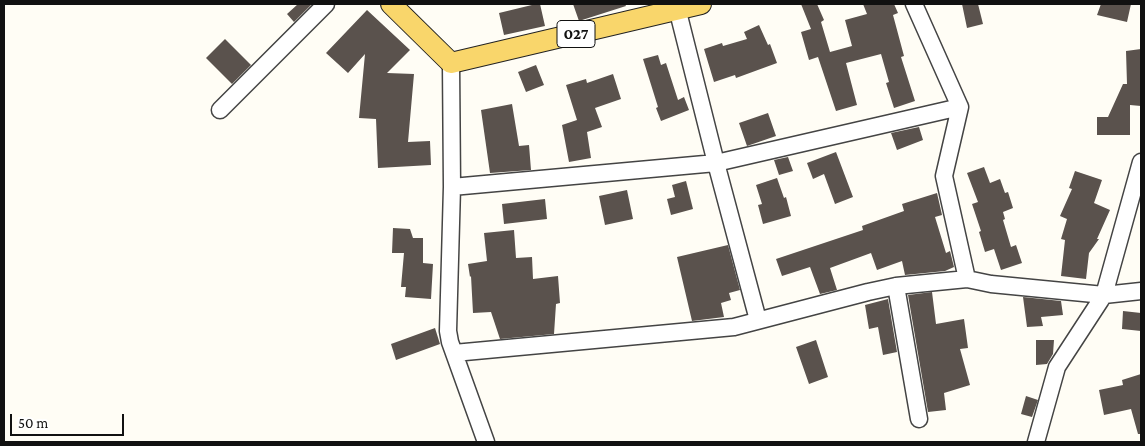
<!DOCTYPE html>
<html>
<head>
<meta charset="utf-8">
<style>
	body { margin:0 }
	#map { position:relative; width:1145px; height:446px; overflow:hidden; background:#fffdf5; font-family:"Crimson Pro",serif }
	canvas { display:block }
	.frame { position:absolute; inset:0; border:5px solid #111; pointer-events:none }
	.scale { position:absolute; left:10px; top:414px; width:114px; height:22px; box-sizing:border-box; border:2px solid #111; border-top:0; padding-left:6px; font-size:15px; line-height:18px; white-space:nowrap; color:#111; -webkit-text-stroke:4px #fff; paint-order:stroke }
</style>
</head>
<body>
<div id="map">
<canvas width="1145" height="446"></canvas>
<div class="frame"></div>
<div class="scale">50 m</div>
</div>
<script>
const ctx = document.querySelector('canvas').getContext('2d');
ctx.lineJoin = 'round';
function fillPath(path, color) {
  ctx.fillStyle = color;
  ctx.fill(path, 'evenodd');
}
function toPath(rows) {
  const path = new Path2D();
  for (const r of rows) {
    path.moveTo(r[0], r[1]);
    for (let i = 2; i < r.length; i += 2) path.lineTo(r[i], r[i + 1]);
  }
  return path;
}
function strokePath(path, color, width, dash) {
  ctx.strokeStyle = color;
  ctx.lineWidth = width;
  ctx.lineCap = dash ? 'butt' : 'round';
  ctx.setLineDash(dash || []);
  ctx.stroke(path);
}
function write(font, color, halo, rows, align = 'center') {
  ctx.font = font + ' "Crimson Pro",serif';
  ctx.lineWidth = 5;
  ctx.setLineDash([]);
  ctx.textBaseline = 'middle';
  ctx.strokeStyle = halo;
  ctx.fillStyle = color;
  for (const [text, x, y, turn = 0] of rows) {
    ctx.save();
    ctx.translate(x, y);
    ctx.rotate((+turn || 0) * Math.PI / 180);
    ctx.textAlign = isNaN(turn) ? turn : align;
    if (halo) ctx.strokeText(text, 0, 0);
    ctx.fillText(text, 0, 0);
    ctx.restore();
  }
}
const building = toPath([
	[298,4,312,4,294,22,287,14],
	[536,4,540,4,545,26,504,35,499,13],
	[573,4,625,4,626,6,579,21],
	[801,4,817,4,824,20,821,22,830,52,852,46,845,20,867,14,863,4,894,4,898,13,893,15,904,56,901,57,915,101,894,108,886,83,889,82,881,54,846,63,857,105,836,111,818,57,809,60,801,32,811,29],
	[962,4,978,4,983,24,967,28],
	[1101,4,1131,4,1127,22,1097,15],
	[367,10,410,50,387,73,414,74,408,142,430,141,431,165,378,168,376,119,359,118,365,54,348,73,326,53],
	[759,25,768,45,770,44,777,63,736,78,735,75,714,82,704,49,722,43,723,46,747,39,744,32],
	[225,39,251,65,232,84,206,58],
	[1141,49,1141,106,1130,105,1130,135,1097,135,1097,117,1108,117,1123,84,1127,84,1126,51],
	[658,55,661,65,666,63,678,100,684,97,689,110,661,121,656,108,658,107,643,59],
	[536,65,544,85,526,92,518,72],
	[613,74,621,99,595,108,602,127,587,132,591,158,569,162,562,125,577,120,566,85,586,79,587,83],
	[512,104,519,146,529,145,531,170,490,173,481,110],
	[768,113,776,136,747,146,739,123],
	[919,127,923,140,897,150,891,133],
	[836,152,853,197,835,204,824,174,813,179,807,163],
	[788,157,793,171,779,175,774,160],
	[984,167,990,183,1000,179,1005,193,1008,192,1013,208,1003,212,1005,219,1003,220,1011,247,1016,245,1022,263,1001,270,994,249,985,252,979,232,981,231,972,204,978,202,967,173],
	[1075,171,1102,180,1094,203,1110,210,1097,239,1099,239,1089,253,1086,279,1061,276,1065,240,1061,239,1067,219,1060,216,1072,189,1069,188],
	[777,178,784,198,786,197,791,216,763,224,758,205,762,204,756,185],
	[686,181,693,209,671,215,667,199,675,197,672,185],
	[627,190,633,219,605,225,599,196],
	[937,193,942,215,935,217,946,253,950,251,954,267,945,271,905,275,902,261,877,270,871,253,830,268,837,290,820,294,810,267,782,276,776,259,863,230,862,226,904,211,902,204],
	[545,199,547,219,504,224,502,204],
	[393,228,410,229,413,238,423,238,423,263,433,264,431,299,405,297,406,287,401,287,404,253,392,253],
	[514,230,516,258,532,257,533,279,558,276,560,303,556,304,554,334,500,339,491,312,473,313,471,276,470,277,468,264,487,261,484,233],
	[728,245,740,290,729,293,731,300,721,303,724,317,692,321,677,257],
	[932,292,936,324,964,319,968,348,960,349,970,385,944,393,946,410,928,412,908,295],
	[1023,297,1061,301,1063,315,1041,317,1043,326,1027,327],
	[888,299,897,352,883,355,878,327,869,329,865,305],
	[1123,311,1141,313,1141,331,1122,329],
	[435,328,440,344,396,360,391,344],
	[816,340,828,377,809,384,796,347],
	[1036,340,1054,340,1053,354,1047,364,1036,365],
	[1141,374,1141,434,1138,434,1131,409,1104,415,1099,390,1123,385,1122,380],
	[1026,396,1038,400,1032,417,1021,414]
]);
const minor = toPath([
	[676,4,716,163,758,320],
	[914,4,960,107,944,176,967,279],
	[451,63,452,187,448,331,450,342,486,442],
	[220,110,326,4],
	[452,187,716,163,960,107],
	[896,286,919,419],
	[454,353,734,327,868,292,896,286,967,279,991,284,1104,295,1141,291],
	[1036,442,1057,367,1104,295,1141,162]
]);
const major = toPath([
	[391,4,451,63,701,4]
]);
const shields = [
	[576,34,38]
];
const shieldNames = [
	["027",576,34]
];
fillPath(building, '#5a524d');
strokePath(minor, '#444', 19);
strokePath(major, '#222', 22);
strokePath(minor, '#fff', 16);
strokePath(major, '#f9d66b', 20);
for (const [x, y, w] of shields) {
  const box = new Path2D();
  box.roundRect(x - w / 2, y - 13.5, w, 27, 4);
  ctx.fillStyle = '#fff';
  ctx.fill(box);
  strokePath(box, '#111', 1);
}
write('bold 16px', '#111', null, shieldNames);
</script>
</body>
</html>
